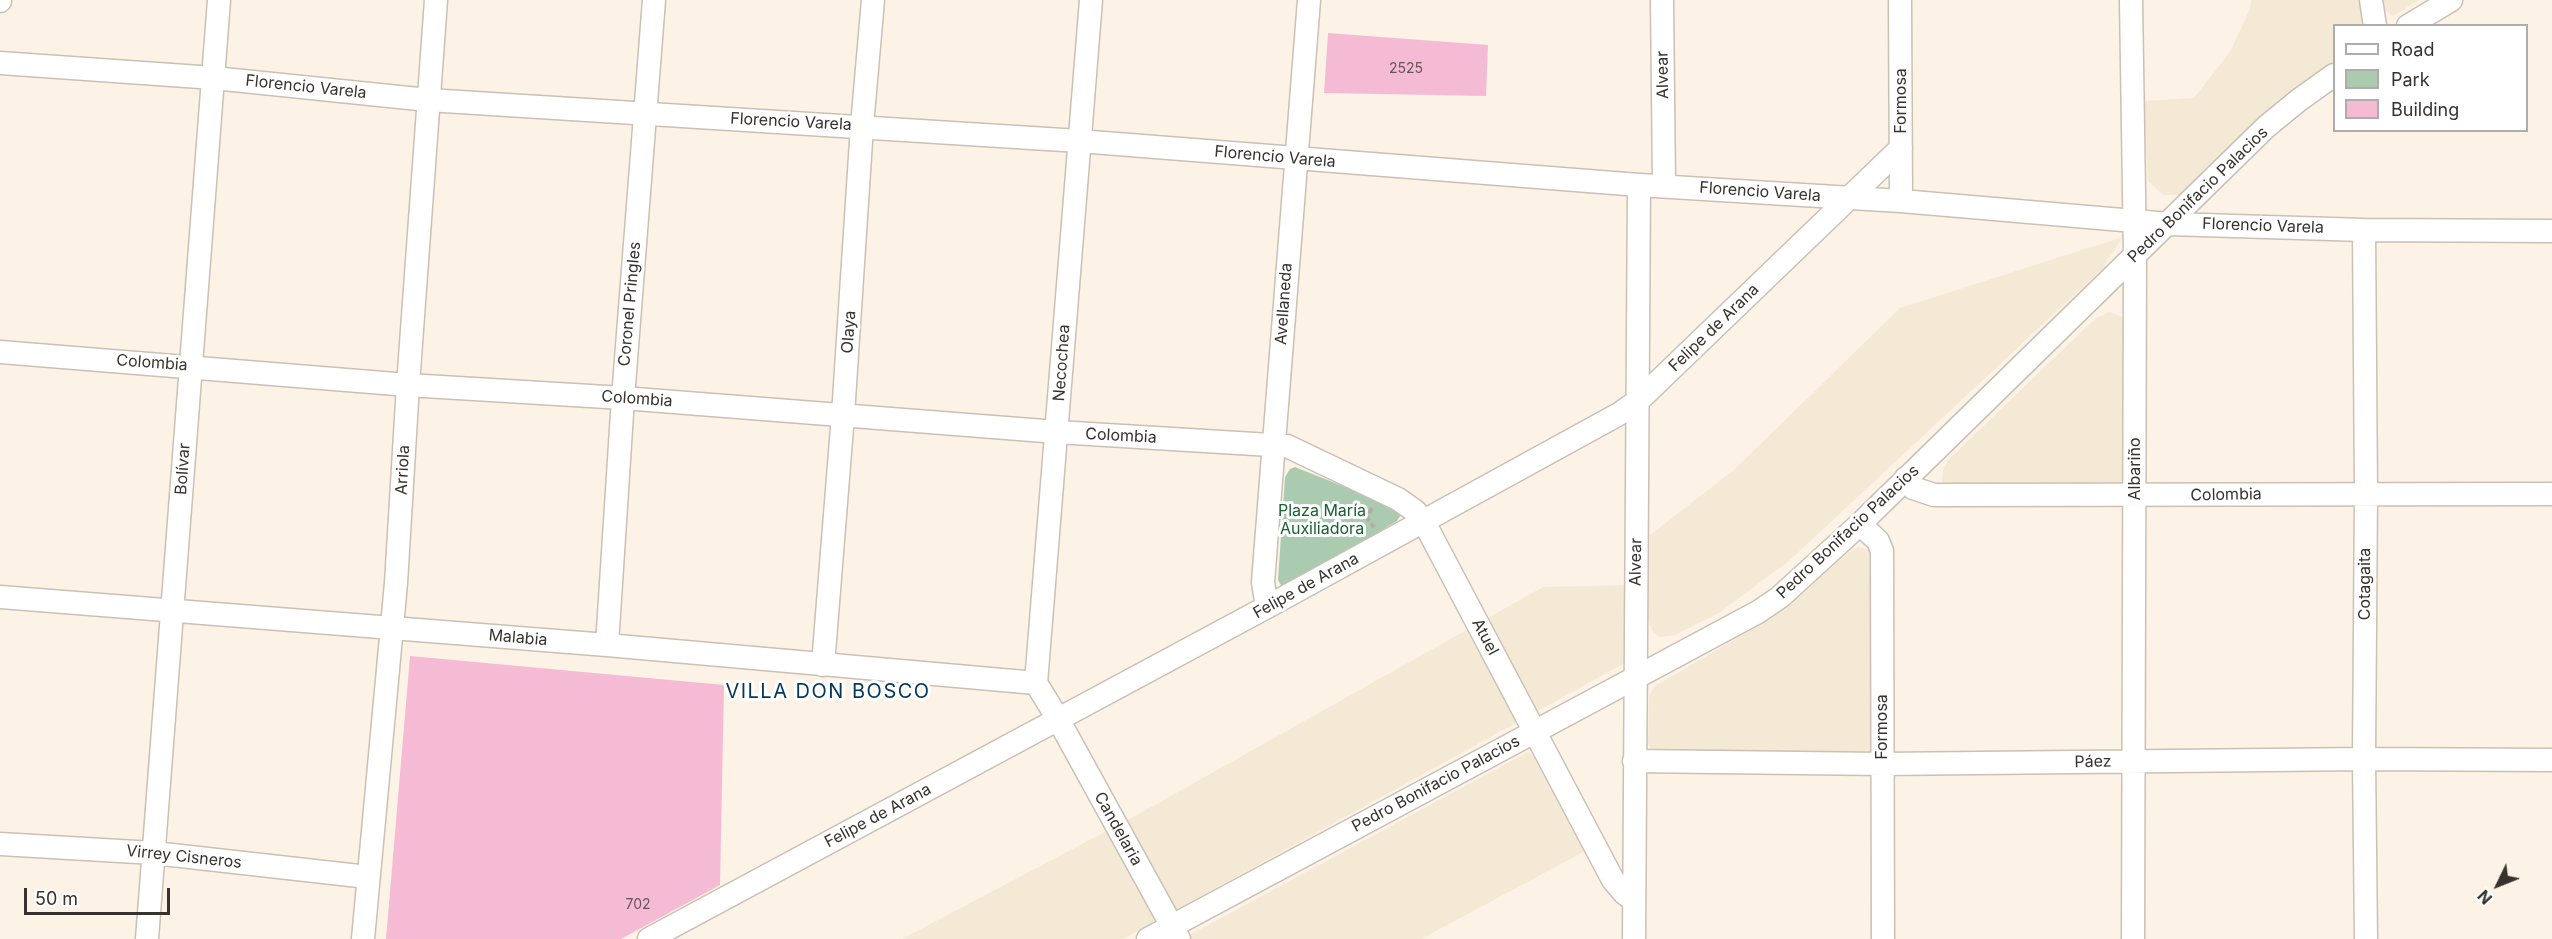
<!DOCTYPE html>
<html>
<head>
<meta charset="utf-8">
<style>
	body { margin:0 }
	#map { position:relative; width:2552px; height:939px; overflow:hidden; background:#fdf2e6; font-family:Inter,sans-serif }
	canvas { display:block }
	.legend { position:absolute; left:2333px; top:24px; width:195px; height:108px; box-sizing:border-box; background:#fff; border:2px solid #afadab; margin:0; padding:8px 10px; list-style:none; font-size:18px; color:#36322d }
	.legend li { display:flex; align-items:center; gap:12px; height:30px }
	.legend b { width:30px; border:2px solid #afadab }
	.north { position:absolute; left:2468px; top:855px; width:60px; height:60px; -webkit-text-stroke:4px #fff; paint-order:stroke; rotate:227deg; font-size:16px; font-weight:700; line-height:24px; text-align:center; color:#36322d }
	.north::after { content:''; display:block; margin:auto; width:21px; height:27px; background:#36322d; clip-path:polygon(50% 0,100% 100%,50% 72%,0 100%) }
	.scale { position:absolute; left:24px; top:888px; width:146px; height:27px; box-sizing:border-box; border:3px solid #36322d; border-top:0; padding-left:8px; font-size:18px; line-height:21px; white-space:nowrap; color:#36322d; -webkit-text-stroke:4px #fff; paint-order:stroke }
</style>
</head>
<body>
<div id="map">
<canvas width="2552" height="939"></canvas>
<ul class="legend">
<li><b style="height:8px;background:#fff"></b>Road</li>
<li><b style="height:16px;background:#aacbb0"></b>Park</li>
<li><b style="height:16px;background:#f6bbd4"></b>Building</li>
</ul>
<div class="north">N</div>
<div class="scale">50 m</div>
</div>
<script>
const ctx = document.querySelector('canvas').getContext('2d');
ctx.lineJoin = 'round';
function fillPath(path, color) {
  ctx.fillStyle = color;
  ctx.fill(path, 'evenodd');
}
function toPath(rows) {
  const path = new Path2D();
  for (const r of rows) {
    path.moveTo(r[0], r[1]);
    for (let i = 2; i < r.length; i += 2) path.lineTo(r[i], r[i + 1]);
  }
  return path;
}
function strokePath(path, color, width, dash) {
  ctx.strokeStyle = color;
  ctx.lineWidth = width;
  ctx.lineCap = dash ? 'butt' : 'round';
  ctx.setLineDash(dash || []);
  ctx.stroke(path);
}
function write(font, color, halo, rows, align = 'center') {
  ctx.font = font + ' Inter,sans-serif';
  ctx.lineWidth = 6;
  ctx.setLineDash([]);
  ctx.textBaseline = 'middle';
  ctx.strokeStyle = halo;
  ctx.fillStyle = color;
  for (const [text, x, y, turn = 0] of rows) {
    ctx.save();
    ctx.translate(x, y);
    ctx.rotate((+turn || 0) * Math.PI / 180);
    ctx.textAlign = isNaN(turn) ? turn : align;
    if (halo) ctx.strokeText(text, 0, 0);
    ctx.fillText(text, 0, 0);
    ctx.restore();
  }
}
const commercial = toPath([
	[2251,0,2363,0,2362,25,2334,26,2334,63,2277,105,2180,195,2163,195,2148,181,2144,101,2194,98,2230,52,2250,9],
	[2380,0,2419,0,2393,16,2380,7],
	[2123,237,2102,269,1790,560,1719,613,1675,635,1659,637,1652,630,1647,617,1650,535,1735,469,1900,308],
	[2110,312,2122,317,2128,325,2128,478,2121,484,1946,486,1942,480,1943,469,1949,459,2096,318],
	[1858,547,1869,550,1877,556,1878,747,1869,754,1660,754,1652,750,1648,744,1649,696,1655,686,1765,622,1786,608,1849,552],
	[1632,585,1625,663,1123,939,902,939,1137,815,1543,587],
	[1528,752,1541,761,1587,850,1421,939,1182,939]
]);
const green = toPath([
	[1295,467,1395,507,1402,513,1397,521,1290,585,1282,587,1278,580,1285,477,1290,469]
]);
const building = toPath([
	[1328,33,1488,45,1486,96,1324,93],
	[410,656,724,685,720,885,621,939,386,939]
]);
const path = toPath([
	[1372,508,1367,518,1374,527]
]);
const minor = toPath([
	[1091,0,1036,683,1058,719,1179,939],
	[1662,0,1664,185],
	[1900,0,1901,201],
	[2131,0,2135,256,2133,939],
	[2371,0,2375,26],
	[0,1,0,0],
	[2408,26,2451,0],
	[0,63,214,78,428,100,1079,141,1639,185,1901,201,2169,224,2364,230,2552,231],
	[2364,230,2366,494,2364,759,2366,939],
	[0,352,408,385,623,398,1057,432,1287,446,1398,499,1415,511,1424,522,1613,880,1624,893,1632,899],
	[1906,478,1913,488,1934,495,2552,494],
	[1860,524,1878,541,1882,551,1883,939],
	[0,597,607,645,1036,683],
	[1267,607,1263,582,1309,0],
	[607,645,623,398,654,0],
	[823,665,843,415,862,126,873,0],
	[1634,761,1882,764,2364,759,2552,760],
	[0,844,154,853,368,877],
	[147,939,219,0],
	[363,939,396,583,408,385,436,0],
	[649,939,1267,607,1619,414,1639,400,1901,148],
	[1148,939,1758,612,1780,597,1860,524,2266,127,2299,100,2334,75],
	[1634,939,1639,185]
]);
const numberNames = [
	["2525",1406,69],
	["702",638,905]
];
const streetNames = [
	["Alvear",1663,75,-91],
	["Florencio Varela",306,87,6],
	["Formosa",1901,101,-90],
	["Florencio Varela",791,122,3],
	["Florencio Varela",1275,157,5],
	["Florencio Varela",1760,192,4],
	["Pedro Bonifacio Palacios",2198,195,-44],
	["Florencio Varela",2263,226,2],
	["Coronel Pringles",630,304,-85],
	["Avellaneda",1284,304,-86],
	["Felipe de Arana",1714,328,-44],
	["Olaya",849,332,-86],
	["Colombia",152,363,4],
	["Necochea",1062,363,-86],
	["Colombia",637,399,4],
	["Colombia",1121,436,3],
	["Bolívar",183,469,-86],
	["Albariño",2135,469,-90],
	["Arriola",403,470,-87],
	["Colombia",2226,495,-1],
	["Pedro Bonifacio Palacios",1848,532,-43],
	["Alvear",1636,562,-89],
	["Cotagaita",2365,584,-90],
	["Felipe de Arana",1306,586,-29],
	["Atuel",1485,637,62],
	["Malabia",518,638,5],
	["Formosa",1882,727,-90],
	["Páez",2093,762,-1],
	["Pedro Bonifacio Palacios",1436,784,-28],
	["Felipe de Arana",878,816,-28],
	["Candelaria",1118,829,61],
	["Virrey Cisneros",184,857,6]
];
const parkNames = [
	["Plaza María",1322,511],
	["Auxiliadora",1322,529]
];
const quarterNames = [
	["VILLA DON BOSCO",828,692]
];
fillPath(commercial, '#f4e9d4');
fillPath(green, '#aacbb0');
fillPath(building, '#f6bbd4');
strokePath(minor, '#cac0b3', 25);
strokePath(path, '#b3aba1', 4, [6, 3]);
strokePath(minor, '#fff', 22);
write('14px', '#665457', null, numberNames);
write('16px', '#36322d', '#fff', streetNames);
write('16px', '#17602f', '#fff', parkNames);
ctx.letterSpacing = '1.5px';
write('20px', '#03375a', '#fff', quarterNames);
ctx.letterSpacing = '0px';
</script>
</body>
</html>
